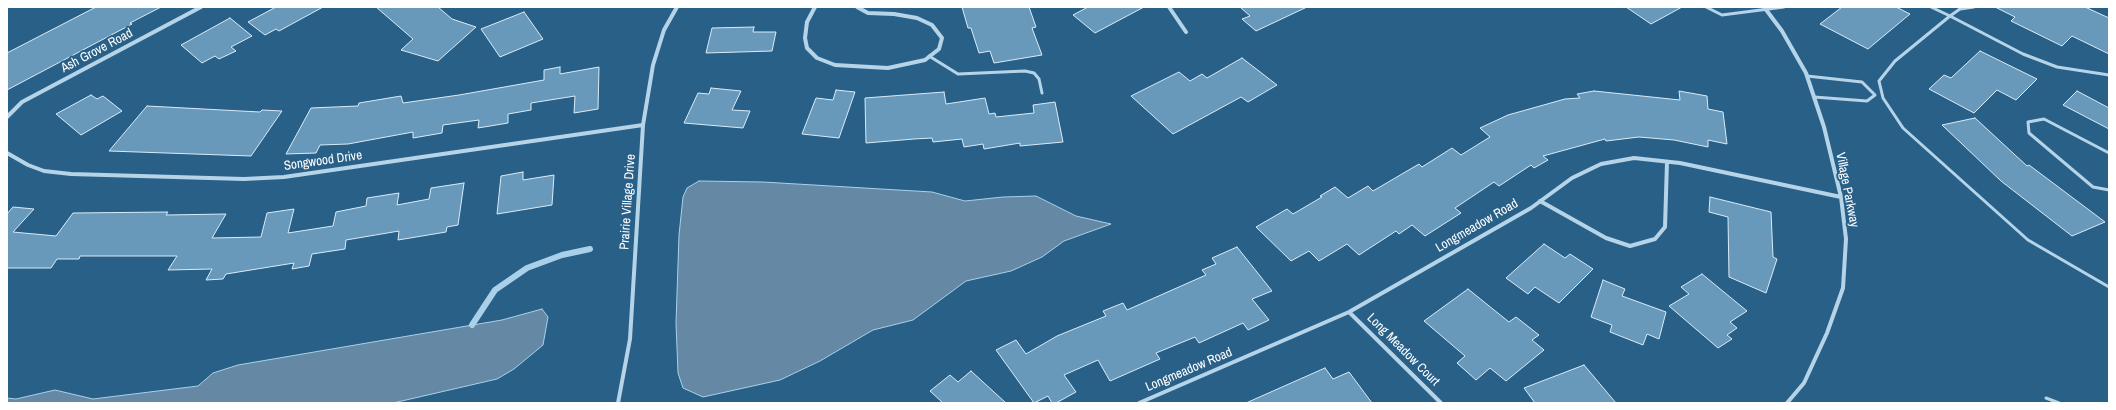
<!DOCTYPE html>
<html>
<head>
<meta charset="utf-8">
<style>
	body { margin:0 }
	#map { position:relative; width:2116px; height:410px; overflow:hidden; background:#296088; font-family:"Archivo Narrow",sans-serif }
	canvas { display:block }
	.frame { position:absolute; inset:0; border:8px solid #fff; pointer-events:none }
</style>
</head>
<body>
<div id="map">
<canvas width="2116" height="410"></canvas>
<div class="frame"></div>
</div>
<script>
const ctx = document.querySelector('canvas').getContext('2d');
ctx.lineJoin = 'round';
function fillPath(path, color) {
  ctx.fillStyle = color;
  ctx.fill(path, 'evenodd');
}
function toPath(rows) {
  const path = new Path2D();
  for (const r of rows) {
    path.moveTo(r[0], r[1]);
    for (let i = 2; i < r.length; i += 2) path.lineTo(r[i], r[i + 1]);
  }
  return path;
}
function strokePath(path, color, width, dash) {
  ctx.strokeStyle = color;
  ctx.lineWidth = width;
  ctx.lineCap = dash ? 'butt' : 'round';
  ctx.setLineDash(dash || []);
  ctx.stroke(path);
}
function write(font, color, halo, rows, align = 'center') {
  ctx.font = font + ' "Archivo Narrow",sans-serif';
  ctx.lineWidth = 4;
  ctx.setLineDash([]);
  ctx.textBaseline = 'middle';
  ctx.strokeStyle = halo;
  ctx.fillStyle = color;
  for (const [text, x, y, turn = 0] of rows) {
    ctx.save();
    ctx.translate(x, y);
    ctx.rotate((+turn || 0) * Math.PI / 180);
    ctx.textAlign = isNaN(turn) ? turn : align;
    if (halo) ctx.strokeText(text, 0, 0);
    ctx.fillText(text, 0, 0);
    ctx.restore();
  }
}
const water = toPath([
	[699,181,763,182,932,192,965,201,1003,197,1036,196,1076,216,1111,224,1064,241,1042,257,1011,271,966,281,913,320,873,330,820,361,780,380,703,397,683,388,678,373,676,323,679,235,683,197,687,188,699,181],
	[542,309,548,317,543,345,514,369,497,379,393,403,7,403,7,398,16,399,55,390,93,399,198,386,213,373,238,365,502,320,542,309]
]);
const stream = toPath([
	[472,325,495,290,527,268,562,255,590,249]
]);
const building = toPath([
	[96,7,161,7,130,23,132,24,7,90,7,53,96,7],
	[276,7,323,7,279,31,276,29,265,35,248,22,276,7],
	[376,7,438,7,452,19,476,27,438,61,401,50,413,39,376,7],
	[962,7,1029,7,1036,27,1032,28,1042,55,994,63,990,51,979,53,971,28,968,28,962,7],
	[1088,7,1144,7,1095,33,1073,15,1088,7],
	[1240,7,1307,7,1256,31,1242,19,1250,16,1240,7],
	[1626,7,1682,7,1651,24,1626,7],
	[1842,7,1896,7,1910,14,1868,49,1820,24,1842,7],
	[1995,7,2085,7,2109,18,2109,54,2072,36,2062,46,2011,21,2015,17,1995,7],
	[524,12,543,39,500,57,481,29,524,12],
	[230,18,252,36,231,47,236,51,219,59,215,56,202,63,181,45,230,18],
	[754,27,753,32,776,32,772,51,706,53,712,28,754,27],
	[1980,51,2037,79,2016,100,1997,90,1974,113,1929,89,1944,75,1951,78,1980,51],
	[1242,58,1277,85,1248,102,1241,97,1173,134,1131,96,1179,72,1190,81,1202,74,1207,78,1242,58],
	[560,67,560,74,599,67,598,109,574,113,575,96,531,103,531,110,508,114,508,123,478,128,479,120,443,125,442,133,413,138,413,132,348,144,320,145,316,153,286,154,311,108,358,106,359,103,401,96,403,103,459,95,544,80,544,70,560,67],
	[711,88,741,91,732,110,750,111,743,128,684,123,698,93,709,94,711,88],
	[836,90,855,92,839,138,802,134,816,98,833,100,836,90],
	[1594,91,1680,100,1679,91,1707,96,1708,109,1723,112,1727,144,1708,140,1708,147,1674,140,1639,137,1606,141,1605,139,1543,156,1548,160,1534,168,1531,165,1499,186,1494,182,1455,208,1461,213,1425,236,1412,225,1399,234,1396,231,1359,255,1347,244,1319,261,1309,251,1291,261,1256,227,1287,209,1293,214,1322,197,1320,196,1335,187,1348,198,1368,186,1373,191,1419,164,1422,167,1452,148,1461,155,1490,137,1480,128,1508,115,1565,99,1580,98,1577,94,1594,91],
	[2077,91,2109,108,2109,129,2063,105,2077,91],
	[944,92,946,104,985,98,989,114,995,113,996,117,1034,113,1033,105,1055,102,1063,142,1020,146,1020,143,984,149,983,144,964,147,962,139,933,142,932,138,914,139,866,143,865,98,944,92],
	[91,95,97,99,103,96,122,111,81,135,56,114,91,95],
	[147,106,260,112,262,110,282,111,251,156,109,151,147,106],
	[1975,118,2027,166,2029,165,2105,222,2072,236,2001,181,1942,125,1975,118],
	[523,172,523,180,554,175,552,205,497,214,501,176,523,172],
	[464,183,458,225,447,227,446,232,398,240,399,231,346,240,345,249,312,254,309,266,292,269,294,263,226,274,223,279,206,280,212,269,168,270,177,256,80,256,79,259,57,259,51,268,7,268,7,214,13,207,34,209,13,232,56,236,73,213,168,212,166,215,226,214,212,238,261,237,267,213,294,209,288,233,333,226,336,212,366,206,367,198,399,193,397,205,429,199,431,188,464,183],
	[1710,197,1771,212,1773,257,1777,259,1766,293,1729,277,1728,217,1709,212,1710,197],
	[1544,244,1565,258,1570,254,1593,269,1559,303,1535,287,1528,294,1506,278,1544,244],
	[1237,247,1272,291,1252,299,1269,320,1248,330,1243,323,1199,343,1195,337,1156,353,1160,359,1110,381,1098,360,1064,375,1076,392,1056,403,1052,403,1048,396,1034,403,996,350,1016,340,1026,354,1057,336,1106,316,1103,311,1123,303,1127,310,1206,275,1202,270,1216,264,1212,258,1237,247],
	[1702,274,1747,311,1730,322,1737,328,1727,335,1732,339,1718,348,1669,306,1689,294,1681,287,1702,274],
	[1603,280,1625,289,1622,296,1666,312,1659,339,1647,334,1643,345,1610,332,1612,325,1591,317,1603,280],
	[1468,289,1509,322,1516,317,1539,335,1532,340,1544,350,1506,381,1490,368,1476,380,1457,363,1465,356,1424,321,1468,289],
	[1584,365,1616,403,1535,403,1524,388,1584,365],
	[1325,368,1333,379,1349,372,1372,403,1246,403,1325,368],
	[971,371,1006,403,943,403,930,391,950,375,958,382,971,371]
]);
const lane = toPath([
	[1706,7,1722,15,1784,7],
	[1931,7,1950,16,1895,61,1879,81,1883,98,1903,128,2028,240,2109,287],
	[1959,7,1960,9,1974,7],
	[1960,9,1950,16,2023,54,2057,67,2109,75],
	[929,56,958,74,1025,71,1034,73,1039,79,1042,93],
	[1807,76,1862,82,1875,95,1867,101,1814,97],
	[2109,153,2044,119,2028,122,2029,133,2093,187,2109,190],
	[2046,398,2059,403]
]);
const street = toPath([
	[815,7,807,22,805,38,807,48,817,58,835,65,888,68,925,60,939,49,942,38,932,25,917,18,894,14,868,13,857,7],
	[1169,7,1186,32],
	[1764,7,1782,31,1806,73,1824,127,1841,197,1846,239,1843,288,1827,333,1804,383,1787,403],
	[7,117,22,102,201,7],
	[7,153,28,165,44,171,71,174,244,179,284,177,643,125],
	[1540,201,1606,238,1630,246,1655,239,1665,227,1667,162],
	[1349,312,1441,403],
	[618,403,630,339,643,125,653,65,664,30,677,7],
	[1139,403,1349,312,1531,208,1572,178,1601,164,1634,158,1680,163,1841,197]
]);
const streetNames = [
	["Ash Grove Road",97,51,-28],
	["Songwood Drive",323,161,-8],
	["Village Parkway",1847,190,79],
	["Prairie Village Drive",628,202,-86],
	["Longmeadow Road",1477,226,-30],
	["Long Meadow Court",1403,350,45],
	["Longmeadow Road",1189,370,-23]
];
fillPath(water, '#6589a4');
strokePath(water, '#aad0e9', 1);
strokePath(stream, '#aad0e9', 6);
fillPath(building, '#6999ba');
strokePath(building, '#d9ebf7', 1);
strokePath(lane, '#b6d4e8', 3);
strokePath(street, '#b6d4e8', 4);
write('13px', '#fff', '#296088', streetNames);
</script>
</body>
</html>
